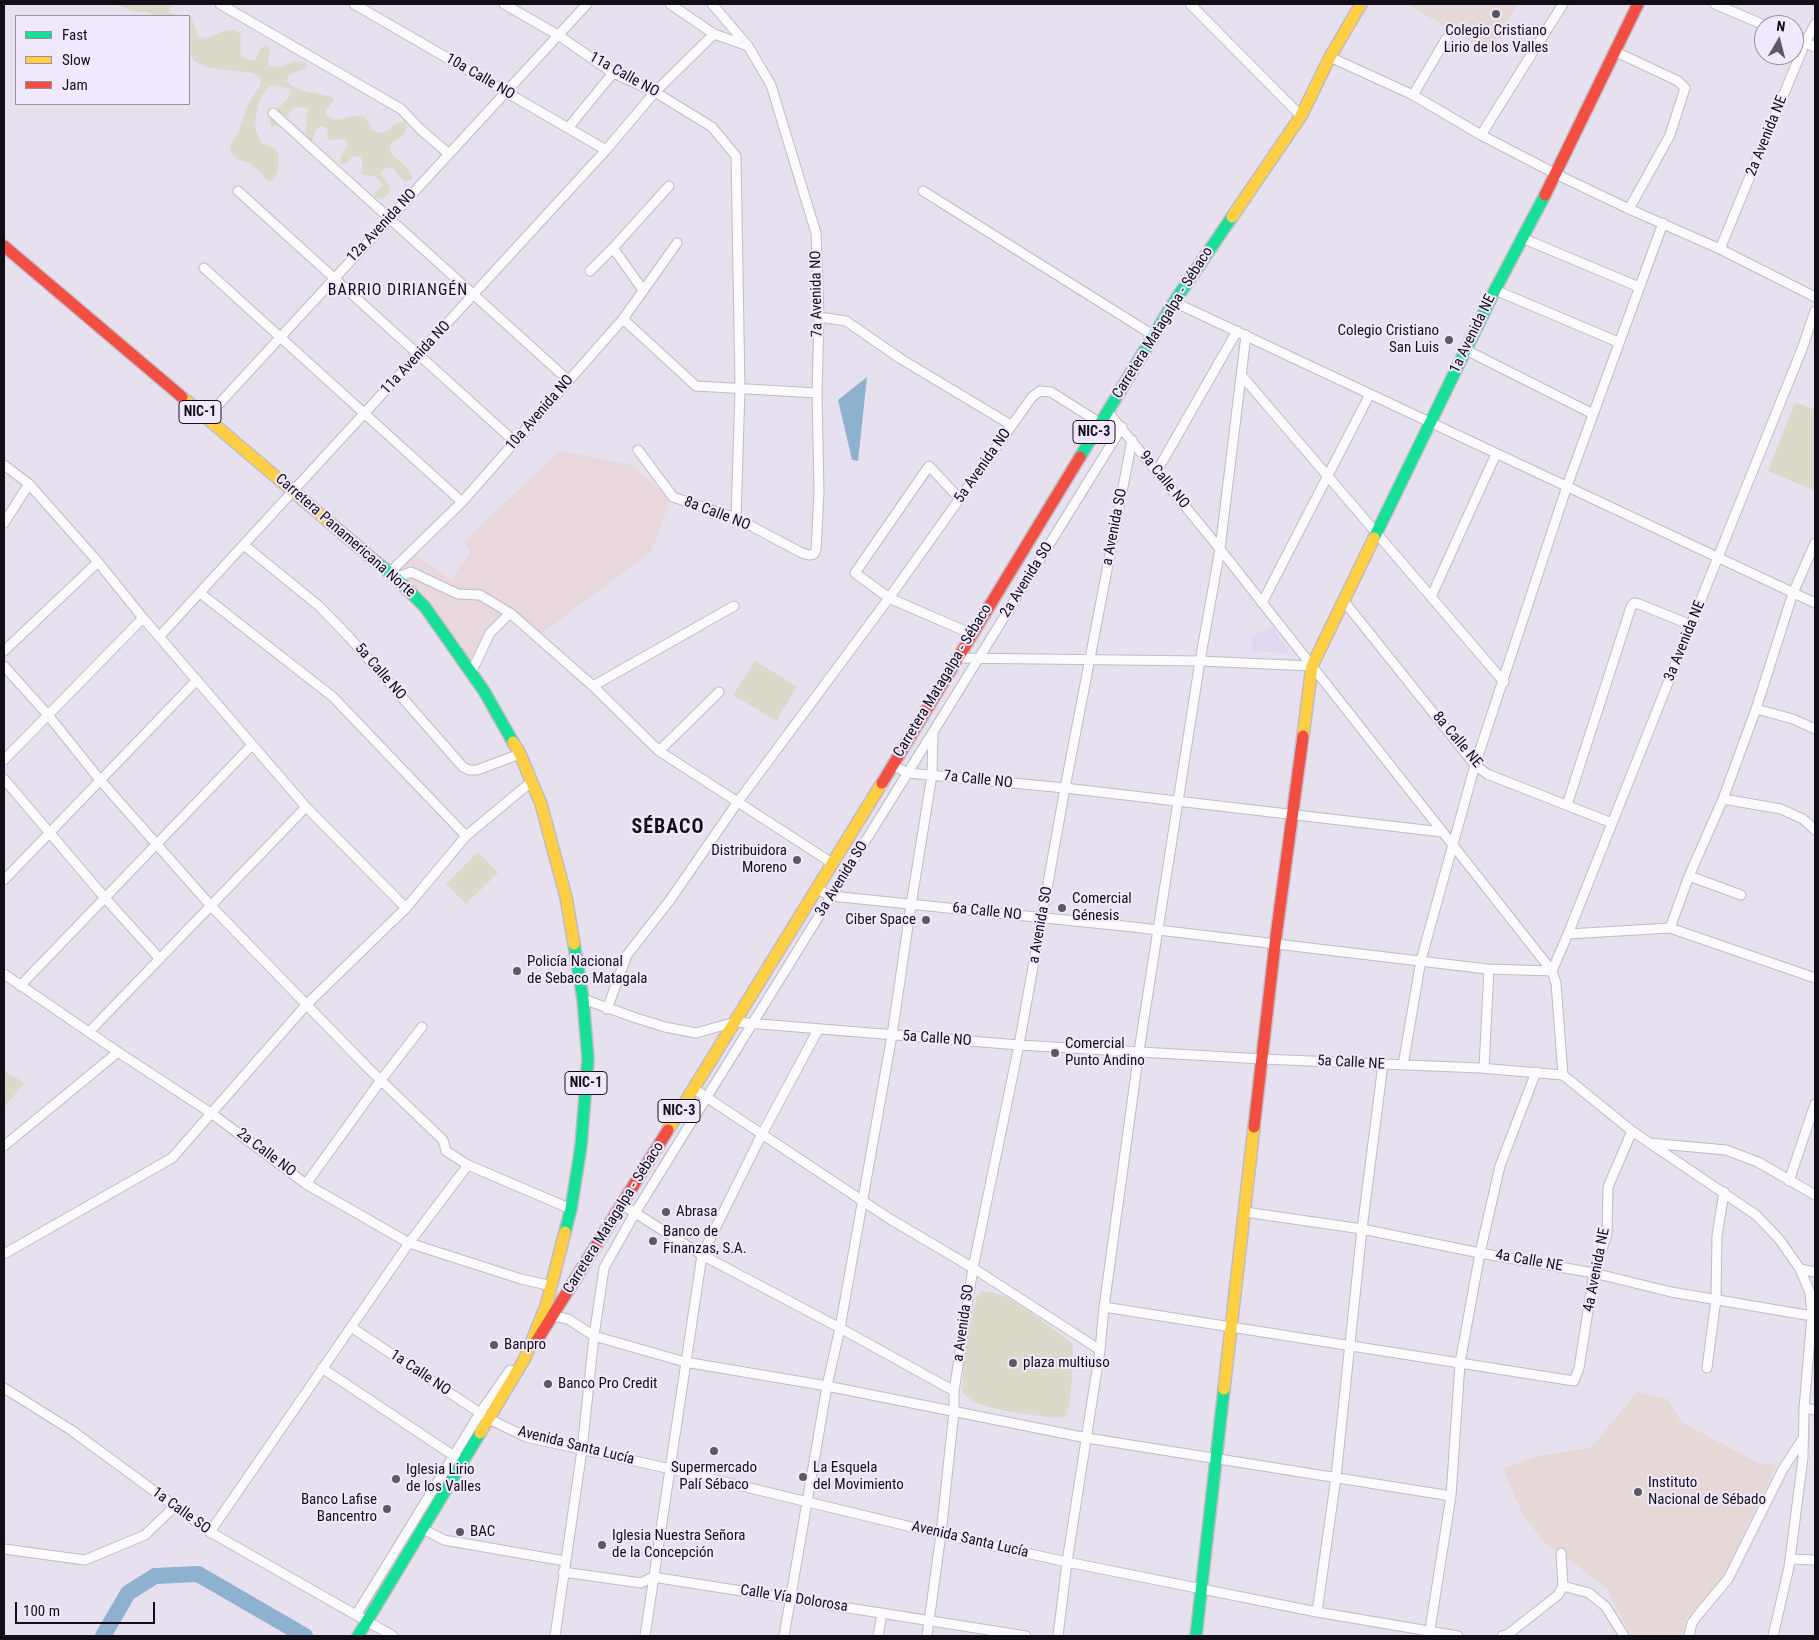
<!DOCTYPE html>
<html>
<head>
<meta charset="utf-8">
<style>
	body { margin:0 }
	#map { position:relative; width:1819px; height:1640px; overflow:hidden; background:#e7e0ef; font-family:"Roboto Condensed",sans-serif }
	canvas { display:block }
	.frame { position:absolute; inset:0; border:5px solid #120e17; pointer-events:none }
	.legend { position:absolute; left:15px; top:15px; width:175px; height:90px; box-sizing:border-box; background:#f2e8fe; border:1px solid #9891a2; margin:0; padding:6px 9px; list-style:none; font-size:15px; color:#120e17 }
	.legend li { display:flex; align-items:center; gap:10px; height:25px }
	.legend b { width:25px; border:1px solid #9891a2 }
	.north { position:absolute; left:1754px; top:15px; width:50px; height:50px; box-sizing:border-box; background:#f2e8fe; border:1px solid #9891a2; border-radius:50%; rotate:8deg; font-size:14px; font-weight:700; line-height:20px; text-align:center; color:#120e17 }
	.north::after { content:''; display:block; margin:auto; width:18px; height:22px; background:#5d5863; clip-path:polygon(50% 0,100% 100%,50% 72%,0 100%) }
	.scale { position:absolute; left:15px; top:1602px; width:140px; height:22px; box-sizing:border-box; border:2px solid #120e17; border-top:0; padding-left:6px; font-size:15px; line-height:18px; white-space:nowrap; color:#120e17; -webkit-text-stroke:4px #f2e8fe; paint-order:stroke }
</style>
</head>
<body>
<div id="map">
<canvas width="1819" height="1640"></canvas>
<div class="frame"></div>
<ul class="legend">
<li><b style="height:6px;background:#16e098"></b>Fast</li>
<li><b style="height:6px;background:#ffcf43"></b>Slow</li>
<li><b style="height:6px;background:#f24e42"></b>Jam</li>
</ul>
<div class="north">N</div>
<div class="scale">100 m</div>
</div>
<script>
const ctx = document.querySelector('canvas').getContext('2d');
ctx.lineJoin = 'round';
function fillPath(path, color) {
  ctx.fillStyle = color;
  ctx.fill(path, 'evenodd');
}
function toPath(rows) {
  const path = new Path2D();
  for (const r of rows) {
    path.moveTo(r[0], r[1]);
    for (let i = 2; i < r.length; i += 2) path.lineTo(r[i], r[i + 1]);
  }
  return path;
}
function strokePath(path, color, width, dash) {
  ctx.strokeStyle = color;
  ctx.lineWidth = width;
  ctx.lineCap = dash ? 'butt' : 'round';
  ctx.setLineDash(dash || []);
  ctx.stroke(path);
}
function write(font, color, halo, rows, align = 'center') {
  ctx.font = font + ' "Roboto Condensed",sans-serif';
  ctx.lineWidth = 4;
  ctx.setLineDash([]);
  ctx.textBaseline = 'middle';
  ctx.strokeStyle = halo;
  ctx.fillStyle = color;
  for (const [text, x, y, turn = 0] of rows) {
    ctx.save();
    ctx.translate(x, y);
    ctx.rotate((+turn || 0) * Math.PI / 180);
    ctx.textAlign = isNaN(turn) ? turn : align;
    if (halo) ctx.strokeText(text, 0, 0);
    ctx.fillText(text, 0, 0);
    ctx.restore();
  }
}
const commercial = toPath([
	[560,451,631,465,671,499,651,552,536,637,511,608,490,633,474,666,395,572,413,553,451,580,470,552,464,541]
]);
const built = toPath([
	[1273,627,1290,653,1251,651,1252,636]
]);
const education = toPath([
	[1407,4,1518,4,1489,52],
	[1637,1392,1668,1399,1681,1422,1760,1464,1777,1464,1718,1587,1687,1617,1682,1636,1631,1636,1607,1589,1561,1553,1544,1542,1523,1515,1503,1468,1537,1456,1591,1448]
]);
const green = toPath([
	[116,4,173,4,170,7,170,13,177,15,188,15,191,17,199,38,205,38,227,30,235,30,240,34,241,37,240,54,248,60,255,60,260,49,266,46,269,47,270,50,268,59,270,66,280,67,295,61,306,63,307,67,305,69,289,74,287,81,292,86,304,91,332,97,334,100,326,111,326,114,331,119,338,120,358,115,365,117,372,129,377,133,385,132,396,124,405,121,407,126,404,135,391,144,390,147,392,154,410,171,412,175,412,178,407,182,404,181,393,168,387,167,382,170,381,174,391,189,386,197,380,199,374,196,374,193,382,187,382,184,375,176,365,175,362,174,362,159,360,157,353,156,347,163,341,165,340,159,346,148,347,141,345,139,330,140,327,138,328,129,322,126,316,129,312,141,307,139,305,133,308,108,299,107,293,108,279,126,272,127,270,124,270,118,288,98,291,89,272,85,266,90,260,100,255,120,256,130,260,140,262,143,275,148,279,155,279,165,277,174,273,180,267,181,260,171,249,163,236,159,230,152,232,142,239,130,248,104,260,86,261,80,254,73,209,68,194,61,189,51,189,16,154,16,148,12,132,11],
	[1795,402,1815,410,1815,491,1768,471],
	[755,661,797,687,776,721,733,695],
	[478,852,498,873,466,904,446,884],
	[4,1070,24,1083,4,1108],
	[983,1291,991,1292,1006,1297,1029,1311,1073,1344,1071,1396,1066,1417,1053,1418,1005,1411,975,1403,962,1392,964,1357,977,1295]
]);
const water = toPath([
	[867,377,858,461,852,460,838,400]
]);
const river = toPath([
	[103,1636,128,1593,155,1576,198,1574,305,1636]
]);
const street = toPath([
	[220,4,401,109,420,129,449,154],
	[354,4,606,150],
	[504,4,558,35,613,73,655,92,712,127,736,156,740,389,736,518],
	[670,4,714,34,748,46],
	[1190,4,1301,116],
	[1715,4,1764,25],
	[1794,38,1815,47],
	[1614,51,1678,81,1685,88,1670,135,1629,209],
	[1330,57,1413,95,1481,135,1556,174,1629,209,1720,249,1815,297],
	[1413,95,1446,39],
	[273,113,568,380],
	[568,128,613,73],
	[1481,135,1563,4],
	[238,191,515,442],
	[923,191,1153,335],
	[1522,238,1639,287],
	[613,248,643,290],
	[1720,249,1805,43,1815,24],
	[204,268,462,502],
	[590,271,613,248,669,186],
	[1495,290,1618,342],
	[1174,302,1815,603],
	[819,317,846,321,901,359,1011,425],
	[623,319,696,386,817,393],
	[1466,350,1593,414],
	[1242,376,1504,682],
	[1107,411,1220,549,1552,971,1556,983,1563,1075,1632,1131,1756,1215,1779,1239,1800,1269,1810,1293,1812,1316,1804,1408,1803,1458,1789,1567,1773,1636],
	[207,417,587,4],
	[638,450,673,497,736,518,802,553,809,555,814,554,816,550,819,492,817,393,819,317,816,233,771,85,748,46,712,4],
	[4,465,29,484,98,562,143,618,306,807,406,908],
	[1157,471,1237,331],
	[960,499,929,466,855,573,889,598,972,634],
	[4,523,29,484],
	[244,545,319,606,349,637,463,767,469,770,477,770,520,754],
	[390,572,462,502,623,319,677,243],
	[396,578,411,572,458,594,480,595,510,613,593,686,659,751,832,863],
	[200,593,333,697,466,836],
	[1431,597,1496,454],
	[1343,600,1475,765,1487,774,1612,823],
	[1262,603,1370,394],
	[159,637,606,150,655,92,714,34],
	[4,651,98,562],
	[957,658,1200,661,1312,666],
	[4,666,48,715,100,780,211,906,367,1067,443,1140,446,1151,468,1165,571,1209],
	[471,673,490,633,510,613],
	[593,686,734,606],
	[1756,709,1793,719,1815,729],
	[659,751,719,692],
	[4,760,143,618],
	[892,765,908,773,1065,788,1442,832],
	[4,779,105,898,160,959],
	[1723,799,1781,809,1803,819,1815,830],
	[1567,805,1631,607,1634,603,1639,604,1691,625],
	[1689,876,1741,895],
	[4,880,197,680],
	[817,889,831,896,1133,927,1487,969,1552,971,1568,934,1718,557,1802,349,1815,311],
	[1670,928,1689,876,1723,799,1756,709,1793,593,1815,543],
	[1568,934,1670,928,1815,978],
	[4,974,118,1052,211,1113,306,1184,409,1243,521,1279,552,1286],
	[20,986,252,745],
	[583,999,636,1018,665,1027,696,1033,735,1022,1019,1045,1262,1059,1480,1068,1563,1075],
	[607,1009,627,955,670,900,737,803,889,598,1032,397,1040,391,1051,392,1100,423],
	[89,1032,306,807],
	[1403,1065,1421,960,1475,765,1567,486,1663,223],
	[1484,1068,1489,969],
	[694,1089,890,1219,973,1268,1100,1350],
	[1649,1143,1726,1150,1758,1162,1815,1195],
	[4,1146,118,1052],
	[1789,1181,1815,1104],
	[306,1184,381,1080,422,1027],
	[621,1204,702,1255,840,1328,954,1391],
	[1245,1212,1362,1229,1480,1253,1594,1273,1671,1292,1812,1316],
	[4,1254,172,1158,307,1004,406,908,466,836,531,782],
	[1800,1269,1815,1272],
	[1104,1307,1574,1381,1579,1368,1594,1273,1607,1234,1608,1187,1632,1131],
	[553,1316,568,1319,594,1336,685,1362,827,1386,1087,1438,1451,1496],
	[351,1327,489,1419,526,1437,671,1469,941,1534,1067,1562,1317,1612,1458,1636],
	[322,1368,457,1458],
	[1707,1368,1716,1299,1717,1236,1724,1192],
	[4,1388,71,1430,210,1532,393,1636],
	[1804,1408,1815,1410],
	[423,1529,444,1540,565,1561],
	[210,1532,409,1243,468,1165],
	[4,1549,85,1560,145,1535,175,1506],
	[1790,1559,1815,1560],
	[563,1572,641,1583,653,1577,1026,1636],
	[1563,1586,1589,1593,1606,1607,1624,1636],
	[1317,1612,1336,1477,1362,1229,1383,1064],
	[356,1615,480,1413,510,1370],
	[555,1636,582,1450,594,1336,604,1268,635,1213,1122,427],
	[645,1636,702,1255,762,1134,818,1030],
	[784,1636,827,1386,840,1328,892,1035,911,905,932,775,933,734],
	[878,1636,882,1613],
	[927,1636,941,1534,954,1411,954,1391,973,1268,1019,1045,1065,788,1132,440],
	[1058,1636,1067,1562,1100,1350,1104,1307,1139,1051,1200,661,1220,549,1246,335],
	[1429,1636,1451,1496,1460,1363,1480,1253,1500,1166,1536,1072],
	[1502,1636,1507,1635,1558,1595,1563,1586,1561,1553],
	[1689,1636,1692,1623,1697,1616,1728,1579,1783,1469,1802,1440]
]);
const fast = toPath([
	[1080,457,1174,302,1232,217],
	[1374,538,1495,290,1545,195],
	[375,561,396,578,425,607,484,691,513,742],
	[565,1232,571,1209,581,1146,588,1059,583,999,574,944],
	[358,1636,480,1433],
	[1196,1636,1224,1389]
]);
const slow = toPath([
	[1232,217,1301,116,1330,57,1361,4],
	[182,397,375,561],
	[1303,736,1312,666,1374,538],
	[513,742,520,754,541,804,566,897,574,944],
	[668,1130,882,783],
	[1224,1389,1254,1127],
	[480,1433,525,1358,546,1306,565,1232]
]);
const jam = toPath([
	[1545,195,1638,4],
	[4,246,182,397],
	[882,783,1080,457],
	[1254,1127,1275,944,1303,736],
	[536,1342,668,1130]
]);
const markers = [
	[1496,14,5,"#5d5863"],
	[1449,340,5,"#5d5863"],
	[797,860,5,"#5d5863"],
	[1062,908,5,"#5d5863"],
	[926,920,5,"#5d5863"],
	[517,971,5,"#5d5863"],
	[1055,1053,5,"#5d5863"],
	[666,1212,5,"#5d5863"],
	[653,1241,5,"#5d5863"],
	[494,1345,5,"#5d5863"],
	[1013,1363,5,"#5d5863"],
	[548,1384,5,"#5d5863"],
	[714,1451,5,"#5d5863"],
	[803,1477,5,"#5d5863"],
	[396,1479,5,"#5d5863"],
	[1638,1492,5,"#5d5863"],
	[387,1509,5,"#5d5863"],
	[460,1532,5,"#5d5863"],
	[602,1545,5,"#5d5863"]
];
const shields = [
	[200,412,42],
	[1094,432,42],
	[586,1083,42],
	[679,1111,42]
];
const shieldNames = [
	["NIC-1",200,412],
	["NIC-3",1094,432],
	["NIC-1",586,1083],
	["NIC-3",679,1111]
];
const poiNames = [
	["Colegio Cristiano",1496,31,"center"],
	["Lirio de los Valles",1496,48,"center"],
	["Colegio Cristiano",1439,331,"right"],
	["San Luis",1439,348,"right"],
	["Distribuidora",787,851,"right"],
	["Moreno",787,868,"right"],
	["Comercial",1072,899],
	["Génesis",1072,916],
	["Ciber Space",916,920,"right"],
	["Policía Nacional",527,962],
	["de Sebaco Matagala",527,979],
	["Comercial",1065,1044],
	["Punto Andino",1065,1061],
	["Abrasa",676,1212],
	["Banco de",663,1232],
	["Finanzas, S.A.",663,1249],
	["Banpro",504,1345],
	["plaza multiuso",1023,1363],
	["Banco Pro Credit",558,1384],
	["Supermercado",714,1468,"center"],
	["Palí Sébaco",714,1485,"center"],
	["La Esquela",813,1468],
	["del Movimiento",813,1485],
	["Iglesia Lirio",406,1470],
	["de los Valles",406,1487],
	["Instituto",1648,1483],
	["Nacional de Sébado",1648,1500],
	["Banco Lafise",377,1500,"right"],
	["Bancentro",377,1517,"right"],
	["BAC",470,1532],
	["Iglesia Nuestra Señora",612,1536],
	["de la Concepción",612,1553]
];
const streetNames = [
	["11a Calle NO",624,75,29],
	["10a Calle NO",480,77,30],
	["2a Avenida NE",1767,136,-68],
	["12a Avenida NO",382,226,-47],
	["7a Avenida NO",817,294,-91],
	["Carretera Matagalpa - Sébaco",1163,323,-58],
	["1a Avenida NE",1473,334,-64],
	["11a Avenida NO",416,358,-47],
	["10a Avenida NO",540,413,-49],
	["5a Avenida NO",983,466,-55],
	["9a Calle NO",1164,480,51],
	["8a Calle NO",717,514,21],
	["a Avenida SO",1115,527,-79],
	["Carretera Panamericana Norte",345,536,41],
	["2a Avenida SO",1027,580,-58],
	["3a Avenida NE",1685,641,-68],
	["5a Calle NO",380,672,49],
	["Carretera Matagalpa - Sébaco",943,681,-59],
	["8a Calle NE",1457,740,50],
	["7a Calle NO",978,780,6],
	["3a Avenida SO",842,879,-58],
	["6a Calle NO",987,912,6],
	["a Avenida SO",1041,925,-80],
	["5a Calle NO",937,1039,4],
	["5a Calle NE",1351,1063,3],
	["2a Calle NO",266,1153,37],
	["Carretera Matagalpa - Sébaco",614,1218,-58],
	["4a Calle NE",1529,1261,10],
	["4a Avenida NE",1597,1270,-79],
	["a Avenida SO",964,1323,-82],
	["1a Calle NO",420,1373,34],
	["Avenida Santa Lucía",576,1446,14],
	["1a Calle SO",181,1511,36],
	["Avenida Santa Lucía",970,1540,13],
	["Calle Vía Dolorosa",794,1599,9]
];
const neighbourhoodNames = [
	["BARRIO DIRIANGÉN",398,291]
];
const districtNames = [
	["SÉBACO",668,828]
];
fillPath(commercial, '#e8d7dc');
fillPath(built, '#e2d7f1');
fillPath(education, '#e7d8d8');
fillPath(green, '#dad9ca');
fillPath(water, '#8eb1cf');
strokePath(river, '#8eb1cf', 16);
strokePath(street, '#c0bbc6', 11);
strokePath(fast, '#c0bbc6', 14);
strokePath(slow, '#c0bbc6', 14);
strokePath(jam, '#c0bbc6', 14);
strokePath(street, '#fbfafd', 9);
strokePath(fast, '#16e098', 11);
strokePath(slow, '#ffcf43', 11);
strokePath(jam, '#f24e42', 11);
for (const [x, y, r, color] of markers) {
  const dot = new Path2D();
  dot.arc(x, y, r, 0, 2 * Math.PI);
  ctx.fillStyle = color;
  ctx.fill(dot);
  strokePath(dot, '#f2e8fe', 2);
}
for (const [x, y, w] of shields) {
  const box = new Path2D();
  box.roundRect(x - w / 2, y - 11.5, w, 23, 4);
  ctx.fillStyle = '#f2e8fe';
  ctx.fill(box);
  strokePath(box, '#120e17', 1);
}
write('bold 14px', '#120e17', null, shieldNames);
write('15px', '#120e17', '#f2e8fe', poiNames, 'left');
write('15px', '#120e17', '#f2e8fe', streetNames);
ctx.letterSpacing = '1px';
write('16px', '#120e17', '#f2e8fe', neighbourhoodNames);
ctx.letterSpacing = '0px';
ctx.letterSpacing = '1px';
write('bold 20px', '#120e17', '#f2e8fe', districtNames);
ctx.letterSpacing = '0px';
</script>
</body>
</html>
